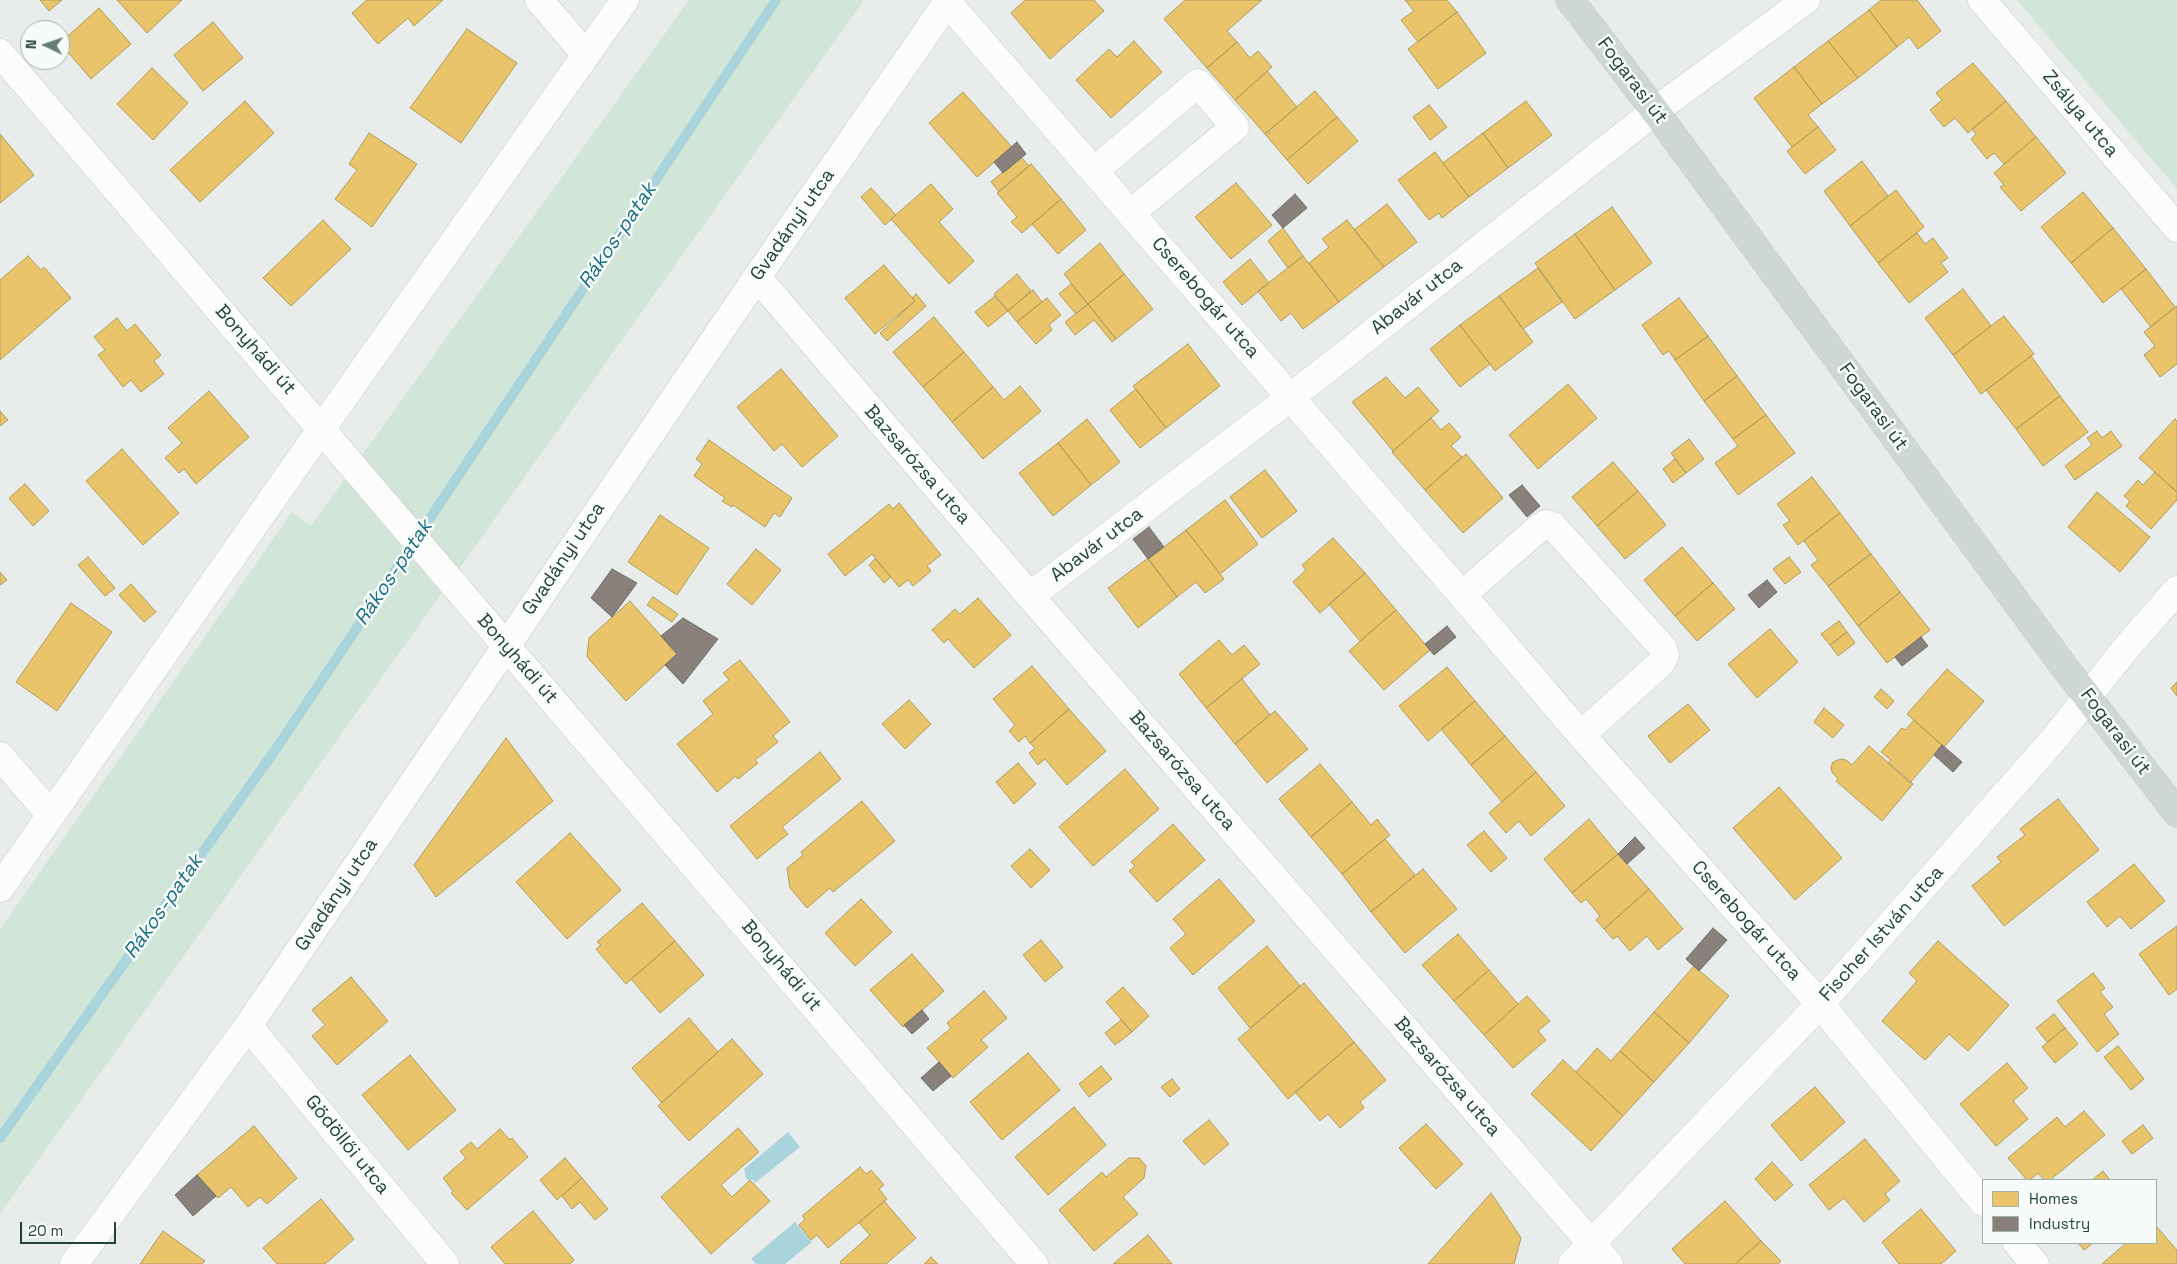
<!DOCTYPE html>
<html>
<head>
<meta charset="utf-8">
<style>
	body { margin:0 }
	#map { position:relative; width:2177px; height:1264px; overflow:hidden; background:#e8edeb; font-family:"Space Grotesk",sans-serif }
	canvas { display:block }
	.legend { position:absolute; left:1982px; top:1179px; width:175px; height:65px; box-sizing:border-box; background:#f7fbf9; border:1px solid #a3b1ad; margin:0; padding:6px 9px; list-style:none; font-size:15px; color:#24423a }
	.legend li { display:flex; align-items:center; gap:10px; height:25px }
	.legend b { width:25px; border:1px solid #a3b1ad }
	.north { position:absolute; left:20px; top:20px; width:50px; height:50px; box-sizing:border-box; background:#f7fbf9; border:1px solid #a3b1ad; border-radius:50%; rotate:273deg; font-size:14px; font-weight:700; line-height:20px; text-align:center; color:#24423a }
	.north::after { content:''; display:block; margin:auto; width:18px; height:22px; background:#697e78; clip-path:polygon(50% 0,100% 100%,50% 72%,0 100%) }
	.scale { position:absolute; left:20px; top:1222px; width:96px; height:22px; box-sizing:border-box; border:2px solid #24423a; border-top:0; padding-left:6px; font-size:15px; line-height:18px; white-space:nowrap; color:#24423a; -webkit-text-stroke:4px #f7fbf9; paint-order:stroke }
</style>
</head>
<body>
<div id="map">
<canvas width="2177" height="1264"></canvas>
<ul class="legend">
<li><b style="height:14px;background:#e9c46a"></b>Homes</li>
<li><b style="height:14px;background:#8a817c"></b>Industry</li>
</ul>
<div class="north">N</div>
<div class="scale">20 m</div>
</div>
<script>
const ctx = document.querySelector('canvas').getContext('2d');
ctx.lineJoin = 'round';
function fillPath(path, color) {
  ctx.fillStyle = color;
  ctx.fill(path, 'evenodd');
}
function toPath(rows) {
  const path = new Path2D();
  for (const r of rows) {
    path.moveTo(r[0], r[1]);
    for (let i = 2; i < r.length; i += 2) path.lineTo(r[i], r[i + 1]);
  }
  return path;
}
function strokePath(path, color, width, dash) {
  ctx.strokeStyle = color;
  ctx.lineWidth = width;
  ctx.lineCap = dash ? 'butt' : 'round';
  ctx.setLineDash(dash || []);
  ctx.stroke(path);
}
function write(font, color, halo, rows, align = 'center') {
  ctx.font = font + ' "Space Grotesk",sans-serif';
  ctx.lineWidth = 5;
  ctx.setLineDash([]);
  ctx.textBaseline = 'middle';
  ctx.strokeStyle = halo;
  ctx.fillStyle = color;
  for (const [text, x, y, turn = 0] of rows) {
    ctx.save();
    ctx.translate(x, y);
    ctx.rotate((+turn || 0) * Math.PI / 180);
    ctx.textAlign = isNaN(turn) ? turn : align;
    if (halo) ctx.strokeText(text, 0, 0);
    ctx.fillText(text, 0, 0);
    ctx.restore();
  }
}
const green = toPath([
	[689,0,864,0,0,1214,0,929,292,512,311,526],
	[2017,0,2177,0,2177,189]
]);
const water = toPath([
	[788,1132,800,1147,755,1183,753,1180,746,1179,744,1169],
	[795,1222,812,1242,785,1264,756,1264,751,1259]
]);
const homes = toPath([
	[40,0,62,0,49,11,40,0],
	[117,0,182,0,147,33,117,0],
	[367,0,443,0,414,26,408,18,378,44,352,13,367,0],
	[1025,0,1094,0,1104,11,1050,59,1011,13,1025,0],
	[1185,0,1262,0,1227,31,1237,42,1207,68,1164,19,1185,0],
	[1405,0,1447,0,1457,12,1418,42,1401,20,1414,11,1405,0],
	[1881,0,1917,0,1941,31,1918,49,1909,37,1897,47,1869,10,1881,0],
	[99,8,131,44,91,79,60,43,99,8],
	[1869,10,1897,47,1858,78,1828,41,1869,10],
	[1457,12,1486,53,1438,89,1408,49,1457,12],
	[213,22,243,58,203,91,174,55,213,22],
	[467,29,517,63,461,143,410,108,467,29],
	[1134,41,1162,72,1111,118,1076,80,1109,49,1117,57,1134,41],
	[1828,41,1858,78,1822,104,1794,67,1828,41],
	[1237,42,1250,58,1258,51,1272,67,1235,100,1207,68,1237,42],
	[1973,63,2006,101,1968,133,1955,118,1944,127,1930,110,1942,100,1936,93,1973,63],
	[1794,67,1822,104,1808,115,1818,127,1792,147,1754,98,1794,67],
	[152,68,188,103,153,140,117,104,152,68],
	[1267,71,1297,107,1265,134,1235,100,1267,71],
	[1315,91,1337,117,1287,160,1265,134,1315,91],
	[963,92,1012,147,977,177,929,123,963,92],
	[245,101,274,133,200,202,170,170,245,101],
	[1526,101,1552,135,1508,168,1483,133,1526,101],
	[2006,101,2036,137,2004,164,1994,153,1987,159,1971,139,1976,134,1972,129,2006,101],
	[1429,105,1447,127,1430,140,1413,117,1429,105],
	[1337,117,1358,141,1308,184,1287,160,1337,117],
	[1818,127,1836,150,1805,174,1787,151,1818,127],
	[369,133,417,164,372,227,335,199,357,170,349,164,369,133],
	[1483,133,1508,168,1469,197,1443,163,1483,133],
	[0,134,34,175,0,203,0,134],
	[2036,137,2066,173,2021,211,2000,187,2004,185,1994,173,2036,137],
	[1435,152,1469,197,1442,218,1439,213,1429,220,1398,180,1435,152],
	[1021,157,1029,166,999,192,991,182,1021,157],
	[1862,161,1888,196,1850,226,1824,191,1862,161],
	[1031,164,1061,199,1022,233,1011,222,1017,217,997,193,1031,164],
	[1236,183,1272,225,1231,259,1195,217,1236,183],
	[931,184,953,209,939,222,974,261,949,284,891,219,931,184],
	[871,188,896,215,885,225,861,197,871,188],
	[1896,190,1924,227,1878,263,1850,226,1896,190],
	[2083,192,2113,228,2071,263,2041,227,2083,192],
	[1061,199,1086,230,1058,254,1032,224,1061,199],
	[1387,204,1417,242,1384,267,1354,230,1387,204],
	[1612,207,1652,263,1615,290,1575,234,1612,207],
	[323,220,351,249,291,306,263,278,323,220],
	[1347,220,1384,267,1339,302,1309,263,1329,247,1322,239,1347,220],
	[1283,228,1303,256,1288,268,1268,241,1283,228],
	[2113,228,2146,269,2103,303,2071,263,2113,228],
	[1917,233,1925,244,1933,238,1948,258,1941,263,1948,272,1909,303,1878,263,1917,233],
	[1575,234,1615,290,1575,319,1535,263,1575,234],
	[1100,243,1124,274,1088,304,1064,274,1100,243],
	[28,256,41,270,44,267,71,298,0,360,0,280,28,256],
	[1303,256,1339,302,1303,329,1291,313,1281,321,1258,291,1303,256],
	[1250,259,1269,283,1242,305,1223,282,1250,259],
	[884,265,915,301,875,334,845,298,884,265],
	[1538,268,1562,302,1523,329,1499,296,1538,268],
	[2146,269,2175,307,2151,327,2121,289,2146,269],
	[1017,274,1031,291,1008,311,994,294,1017,274],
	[1124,274,1153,309,1116,339,1088,304,1124,274],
	[1071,284,1088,304,1076,314,1059,294,1071,284],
	[1963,289,1991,326,1953,355,1925,318,1963,289],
	[1033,290,1042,302,1017,322,1008,311,1033,290],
	[916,294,926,306,887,341,880,333,915,301,912,298,916,294],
	[995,296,1008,311,988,327,975,312,995,296],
	[1499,296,1533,342,1495,371,1460,325,1499,296],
	[1047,298,1061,315,1049,325,1052,330,1036,344,1017,322,1047,298],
	[1679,298,1708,336,1675,360,1669,351,1663,355,1642,325,1679,298],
	[1088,304,1116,339,1112,342,1094,320,1075,335,1065,322,1088,304],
	[2177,306,2177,364,2160,377,2144,355,2155,346,2144,332,2177,306],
	[2004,316,2034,354,1981,394,1953,355,2004,316],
	[934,317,964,352,923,387,893,352,934,317],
	[117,318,127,331,135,324,161,355,154,361,164,374,141,392,131,380,123,387,98,355,105,350,94,337,117,318],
	[1460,325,1490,364,1460,387,1430,349,1460,325],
	[1708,336,1737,376,1704,401,1675,360,1708,336],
	[1188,344,1220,386,1166,428,1133,386,1188,344],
	[964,352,993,387,952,422,923,387,964,352],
	[2031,356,2060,396,2016,429,1986,390,2031,356],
	[781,369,838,436,802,467,782,444,774,451,737,407,781,369],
	[1737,376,1766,415,1733,439,1704,401,1737,376],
	[1386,377,1405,398,1418,387,1439,411,1393,451,1352,402,1386,377],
	[1568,384,1597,418,1538,469,1509,435,1568,384],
	[1020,386,1041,411,983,459,952,422,993,387,1004,400,1020,386],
	[1136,389,1166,428,1140,448,1110,410,1136,389],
	[209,391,249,437,196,484,184,469,179,473,165,458,182,443,168,428,209,391],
	[2060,396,2088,432,2043,466,2016,429,2060,396],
	[0,411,8,420,0,426,0,411],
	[1766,415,1795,453,1738,495,1715,463,1738,446,1733,439,1766,415],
	[1431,418,1441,430,1449,423,1461,437,1451,446,1462,457,1425,490,1392,452,1431,418],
	[1087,419,1120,462,1091,485,1058,443,1087,419],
	[2175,419,2177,421,2177,492,2139,458,2175,419],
	[2097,431,2102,438,2111,431,2122,446,2075,480,2065,466,2092,445,2087,438,2097,431],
	[1689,439,1704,459,1686,473,1671,453,1689,439],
	[709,440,792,498,780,517,774,513,765,527,733,505,732,507,722,501,725,498,694,476,702,464,696,459,709,440],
	[1058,443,1091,485,1053,516,1019,473,1058,443],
	[122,449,179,513,143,545,86,481,122,449],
	[1466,454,1503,498,1463,533,1425,490,1466,454],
	[1675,459,1686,473,1673,483,1663,469,1675,459],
	[1613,462,1638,491,1597,526,1572,497,1613,462],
	[1265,470,1297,511,1262,538,1230,497,1265,470],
	[2155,472,2177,492,2177,500,2151,529,2126,506,2130,501,2124,496,2138,480,2143,485,2155,472],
	[1812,477,1840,513,1798,545,1783,525,1790,521,1777,504,1812,477],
	[25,484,49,511,33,526,9,498,25,484],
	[1638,491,1666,525,1625,559,1597,526,1638,491],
	[2097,492,2150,537,2120,572,2068,527,2097,492],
	[1225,500,1258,544,1220,574,1186,530,1225,500],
	[899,503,941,555,927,566,931,571,913,586,908,580,899,587,872,554,845,576,828,554,889,504,893,509,899,503],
	[1840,513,1871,554,1828,586,1811,565,1818,560,1804,541,1840,513],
	[660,515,709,548,677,595,628,562,660,515],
	[1186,530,1224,579,1205,593,1196,582,1177,597,1148,559,1186,530],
	[1333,538,1365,573,1320,613,1293,582,1306,570,1302,565,1333,538],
	[1682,547,1713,583,1675,616,1644,580,1682,547],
	[756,549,781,570,752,605,727,584,756,549],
	[1871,554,1900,592,1858,626,1828,586,1871,554],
	[88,557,115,588,105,596,78,565,88,557],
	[1789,557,1801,572,1785,584,1773,569,1789,557],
	[1148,558,1177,597,1138,628,1108,588,1148,558],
	[875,559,891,577,884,583,869,565,875,559],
	[0,572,7,580,0,585,0,572],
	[1365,573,1396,610,1360,641,1329,604,1365,573],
	[1713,583,1735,609,1697,641,1675,616,1713,583],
	[131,584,156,612,144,622,119,595,131,584],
	[1900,592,1930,630,1887,663,1858,626,1900,592],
	[653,597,678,614,672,622,647,605,653,597],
	[978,598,1011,635,974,668,948,639,944,643,932,630,955,609,960,614,978,598],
	[630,601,677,654,626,701,587,657,589,638,630,601],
	[71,603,112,632,57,711,16,682,71,603],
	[1396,610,1430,650,1384,690,1349,651,1396,610],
	[1839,621,1847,632,1830,645,1821,634,1839,621],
	[1770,629,1798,662,1757,698,1728,664,1770,629],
	[1847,632,1855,643,1838,656,1830,645,1847,632],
	[1219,640,1232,655,1244,645,1260,664,1206,708,1179,674,1219,640],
	[740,660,790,722,773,736,778,742,755,760,758,763,738,779,736,776,717,792,677,744,713,714,703,701,729,680,723,673,740,660],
	[1032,666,1069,709,1030,743,1025,736,1019,742,1009,731,1015,725,993,699,1032,666],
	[1447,667,1475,701,1428,741,1399,706,1447,667],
	[1947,669,1984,701,1944,747,1907,714,1947,669],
	[1242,679,1270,715,1235,744,1206,708,1242,679],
	[2177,682,2177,696,2171,688,2177,682],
	[1881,689,1894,701,1887,709,1874,697,1881,689],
	[909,700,931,724,905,749,882,724,909,700],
	[1475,701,1505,736,1471,765,1441,729,1475,701],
	[1688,704,1710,730,1670,763,1648,736,1688,704],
	[1824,708,1844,725,1833,738,1814,722,1824,708],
	[1069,709,1106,751,1067,785,1045,759,1038,765,1029,753,1035,748,1030,743,1069,709],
	[1275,711,1308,749,1267,783,1235,744,1275,711],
	[1914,720,1942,745,1910,783,1888,763,1891,760,1881,752,1902,728,1905,730,1914,720],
	[1505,736,1536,772,1502,802,1471,765,1505,736],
	[506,738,553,801,436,897,414,865,506,738],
	[1869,746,1913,784,1882,821,1836,781,1838,779,1832,772,1831,767,1833,762,1841,759,1846,760,1852,765,1869,746],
	[820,752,841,779,782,827,788,834,757,859,730,826,820,752],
	[1018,763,1036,784,1014,804,996,782,1018,763],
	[1320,764,1352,802,1311,837,1279,799,1320,764],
	[1125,769,1159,809,1093,866,1059,827,1125,769],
	[1536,772,1565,806,1531,836,1519,821,1506,833,1489,813,1536,772],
	[1779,787,1842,858,1795,900,1733,828,1779,787],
	[2058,799,2099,850,2004,926,1972,886,2001,862,1997,857,2025,835,2020,829,2058,799],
	[862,801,895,841,833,892,830,888,807,908,790,888,787,868,803,855,801,852,862,801],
	[1352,802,1371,825,1377,819,1390,835,1342,874,1311,837,1352,802],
	[1589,819,1618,854,1572,893,1544,859,1589,819],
	[1173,824,1205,860,1157,902,1129,871,1135,866,1131,862,1173,824],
	[1484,831,1507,858,1491,872,1467,845,1484,831],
	[570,833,621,890,567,939,516,882,570,833],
	[1385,839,1415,875,1371,912,1342,874,1385,839],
	[1030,849,1050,870,1031,888,1011,866,1030,849],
	[1618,854,1649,889,1604,929,1596,920,1600,916,1586,899,1581,903,1572,893,1618,854],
	[2134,864,2165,901,2131,929,2120,916,2107,927,2087,902,2134,864],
	[1423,869,1457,909,1405,953,1371,912,1423,869],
	[1219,879,1255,921,1193,975,1170,948,1186,934,1173,919,1219,879],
	[1649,889,1683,929,1658,950,1647,936,1630,951,1617,936,1613,939,1604,929,1649,889],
	[861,899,892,932,855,966,825,933,861,899],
	[642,903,675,941,626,984,596,949,601,945,597,942,642,903],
	[2177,926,2177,989,2169,995,2139,954,2177,926],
	[1458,934,1489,970,1454,1001,1422,965,1458,934],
	[1041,940,1063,967,1045,982,1023,955,1041,940],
	[675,941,704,975,660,1013,631,979,675,941],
	[1938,941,2009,1005,1968,1051,1949,1034,1925,1060,1882,1021,1917,981,1909,973,1938,941],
	[1267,946,1300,986,1250,1028,1218,988,1267,946],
	[912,954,944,991,903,1027,870,990,912,954],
	[1694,966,1729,996,1689,1043,1654,1012,1694,966],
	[1489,970,1518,1004,1484,1035,1454,1001,1489,970],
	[2093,973,2105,988,2100,992,2113,1007,2104,1014,2119,1034,2097,1052,2057,1001,2093,973],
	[351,977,388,1021,337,1065,312,1036,325,1025,312,1010,351,977],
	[1304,983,1354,1042,1288,1099,1238,1039,1304,983],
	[1123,987,1149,1016,1132,1032,1106,1002,1123,987],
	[984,991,1007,1018,981,1040,988,1047,953,1078,927,1048,951,1028,947,1023,984,991],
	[1527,996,1550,1021,1538,1031,1546,1040,1513,1068,1484,1035,1527,996],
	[1654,1012,1689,1043,1654,1082,1620,1051,1654,1012],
	[2054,1014,2065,1028,2047,1042,2036,1028,2054,1014],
	[689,1018,718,1052,662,1103,632,1068,689,1018],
	[1121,1020,1132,1032,1115,1045,1105,1033,1121,1020],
	[2065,1028,2078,1044,2055,1063,2042,1047,2065,1028],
	[732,1039,763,1074,689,1141,658,1106,732,1039],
	[1354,1042,1386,1080,1360,1102,1364,1108,1340,1128,1328,1114,1320,1121,1295,1092,1354,1042],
	[2118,1046,2144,1079,2131,1090,2104,1057,2118,1046],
	[1597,1048,1611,1061,1620,1051,1654,1082,1623,1116,1576,1072,1597,1048],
	[1028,1053,1060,1090,1002,1140,970,1102,1028,1053],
	[410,1055,456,1110,408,1150,362,1095,410,1055],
	[1563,1060,1623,1116,1591,1151,1531,1094,1563,1060],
	[2007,1063,2028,1088,2013,1101,2028,1119,1996,1146,1960,1104,2007,1063],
	[1101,1066,1112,1079,1089,1097,1079,1084,1101,1066],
	[1172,1079,1180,1089,1170,1097,1161,1087,1172,1079],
	[1815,1087,1845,1122,1801,1161,1771,1125,1815,1087],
	[1074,1107,1106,1145,1048,1195,1015,1157,1074,1107],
	[2084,1111,2105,1135,2050,1180,2044,1180,2038,1173,2030,1180,2027,1180,2008,1158,2057,1117,2065,1127,2084,1111],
	[1209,1120,1229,1144,1204,1165,1183,1141,1209,1120],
	[1426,1124,1463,1164,1436,1189,1399,1148,1426,1124],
	[2143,1125,2153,1138,2132,1154,2122,1141,2143,1125],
	[254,1126,297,1178,267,1204,260,1197,248,1207,231,1187,218,1198,197,1175,254,1126],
	[738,1128,759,1152,721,1185,732,1197,750,1180,770,1201,711,1254,661,1197,738,1128],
	[500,1129,510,1140,512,1138,528,1157,467,1210,451,1193,453,1191,443,1178,466,1158,460,1151,471,1142,477,1149,500,1129],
	[1865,1139,1900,1181,1885,1194,1890,1200,1864,1222,1844,1198,1829,1210,1809,1185,1865,1139],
	[565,1158,582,1178,557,1200,540,1180,565,1158],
	[1129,1158,1139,1158,1146,1166,1144,1178,1123,1197,1138,1214,1094,1251,1059,1210,1102,1172,1106,1177,1129,1158],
	[1772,1162,1793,1185,1775,1201,1755,1179,1772,1162],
	[860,1167,866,1174,871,1170,884,1185,879,1189,887,1199,828,1248,817,1235,811,1240,799,1225,805,1219,802,1216,860,1167],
	[2103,1171,2110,1180,2092,1180,2103,1171],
	[582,1178,608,1209,595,1220,580,1202,572,1209,562,1196,582,1178],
	[1491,1193,1521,1238,1514,1264,1428,1264,1491,1193],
	[321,1199,354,1239,325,1264,277,1264,263,1248,321,1199],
	[884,1201,916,1238,886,1264,841,1264,840,1262,870,1235,859,1223,884,1201],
	[1725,1201,1761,1241,1735,1264,1685,1264,1672,1249,1725,1201],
	[1921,1209,1956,1251,1941,1264,1899,1264,1882,1242,1921,1209],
	[533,1211,574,1260,570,1264,505,1264,491,1247,533,1211],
	[2156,1226,2177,1250,2177,1264,2102,1264,2126,1243,2156,1243,2156,1226],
	[163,1231,205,1261,202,1264,140,1264,163,1231],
	[1148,1235,1172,1264,1113,1264,1148,1235],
	[1761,1241,1781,1261,1778,1264,1735,1264,1761,1241],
	[2078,1243,2093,1243,2084,1250,2078,1243],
	[931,1257,938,1264,924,1264,931,1257]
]);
const industry = toPath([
	[1017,142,1026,154,1003,173,994,162,1017,142],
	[1295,194,1307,208,1283,228,1272,215,1295,194],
	[1522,485,1540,506,1527,517,1509,495,1522,485],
	[1149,527,1164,547,1148,559,1133,539,1149,527],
	[612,569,637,583,612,617,591,598,612,569],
	[1767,580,1777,592,1759,608,1748,595,1767,580],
	[683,618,718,639,683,684,665,665,677,654,661,636,683,618],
	[1447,626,1456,637,1434,655,1425,644,1447,626],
	[1921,637,1928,646,1902,666,1895,657,1921,637],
	[1942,745,1962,762,1953,772,1934,755,1942,745],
	[1635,837,1645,848,1627,864,1618,854,1635,837],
	[1713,928,1727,940,1699,971,1686,959,1713,928],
	[922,1010,929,1019,912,1034,904,1025,922,1010],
	[939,1062,951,1076,933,1091,921,1078,939,1062],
	[197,1175,216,1196,193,1216,175,1195,197,1175]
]);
const stream = toPath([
	[0,1138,276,749,776,0]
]);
const minor = toPath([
	[539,0,586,55],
	[1982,0,2177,228],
	[947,2,1462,595,1581,735,1820,1004,1983,1202],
	[0,53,1034,1264],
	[1094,171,1198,83,1235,127,1131,213],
	[757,277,1030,596,1609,1264],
	[1462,595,1539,528,1546,524,1553,526,1663,648,1665,655,1661,663,1581,735],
	[1030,596,1291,397,1655,111,1806,0],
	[0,756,51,815],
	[0,888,322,428,625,0],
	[248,1026,445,1264],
	[2017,1243,2035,1264],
	[74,1264,248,1026,757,277,949,0],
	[1572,1264,1820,1004,2055,738,2126,648,2177,590]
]);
const major = toPath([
	[1570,0,1655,111,2062,664,2177,813]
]);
const streetNames = [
	["Fogarasi út",1632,81,53],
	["Zsálya utca",2080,114,50],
	["Gvadányi utca",793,225,-55],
	["Abavár utca",1417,297,-38],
	["Cserebogár utca",1205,298,49],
	["Bonyhádi út",255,350,49],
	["Fogarasi út",1873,407,54],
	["Bazsarózsa utca",917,465,49],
	["Abavár utca",1097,545,-37],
	["Gvadányi utca",564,559,-56],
	["Bonyhádi út",517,659,49],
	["Fogarasi út",2115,732,53],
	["Bazsarózsa utca",1182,771,49],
	["Gvadányi utca",337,895,-56],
	["Cserebogár utca",1746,921,48],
	["Fischer István utca",1882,934,-48],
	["Bonyhádi út",781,966,50],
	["Bazsarózsa utca",1447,1077,49],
	["Gödöllői utca",347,1145,51]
];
const waterNames = [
	["Rákos-patak",618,236,-56],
	["Rákos-patak",394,573,-56],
	["Rákos-patak",164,907,-55]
];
fillPath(green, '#d1e6d8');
fillPath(water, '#a9d4db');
fillPath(homes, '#e9c46a');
strokePath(homes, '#ae9d5c', 1);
fillPath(industry, '#8a817c');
strokePath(industry, '#6b6e68', 1);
strokePath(stream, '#a9d4db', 10);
strokePath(minor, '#c5cac8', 29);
strokePath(major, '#c3ccc9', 29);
strokePath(minor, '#fcfcfc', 28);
strokePath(major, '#cfd7d5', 28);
write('19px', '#24423a', '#f7fbf9', streetNames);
write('italic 20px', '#1c6f80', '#f7fbf9', waterNames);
</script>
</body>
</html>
